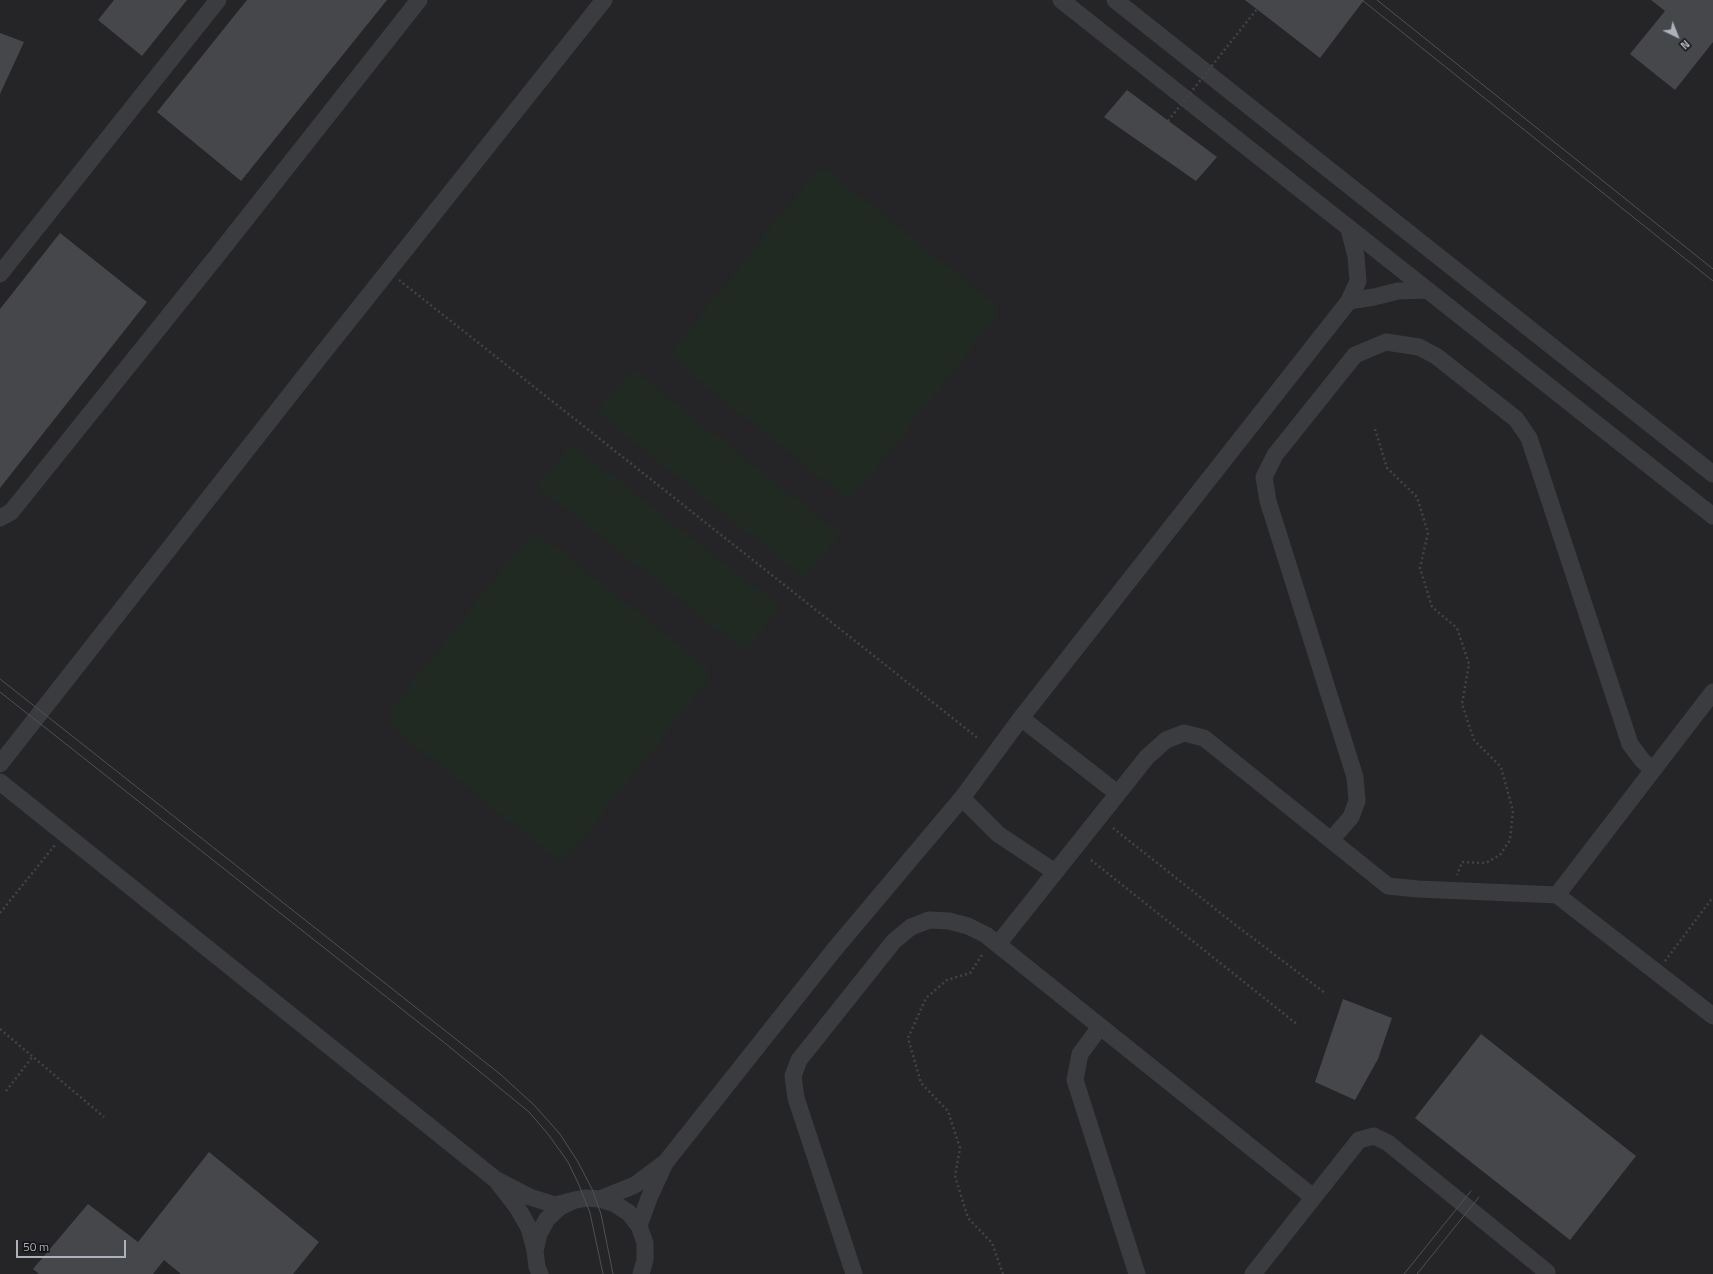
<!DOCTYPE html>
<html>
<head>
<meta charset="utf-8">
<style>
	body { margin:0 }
	#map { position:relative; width:1713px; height:1274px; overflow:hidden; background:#19191b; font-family:"Titillium Web",sans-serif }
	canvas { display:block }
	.north { position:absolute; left:1657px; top:16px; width:40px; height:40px; -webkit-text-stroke:3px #141416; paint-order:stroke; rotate:137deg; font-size:11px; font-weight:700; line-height:16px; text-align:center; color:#acb1bb }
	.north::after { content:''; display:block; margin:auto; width:14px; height:18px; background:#acb1bb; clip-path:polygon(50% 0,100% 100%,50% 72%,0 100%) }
	.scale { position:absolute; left:16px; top:1240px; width:110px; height:18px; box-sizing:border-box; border:2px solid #acb1bb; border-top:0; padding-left:5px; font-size:12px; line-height:14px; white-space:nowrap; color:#acb1bb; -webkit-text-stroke:3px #141416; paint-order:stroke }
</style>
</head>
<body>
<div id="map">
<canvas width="1713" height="1274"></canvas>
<div class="north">N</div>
<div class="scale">50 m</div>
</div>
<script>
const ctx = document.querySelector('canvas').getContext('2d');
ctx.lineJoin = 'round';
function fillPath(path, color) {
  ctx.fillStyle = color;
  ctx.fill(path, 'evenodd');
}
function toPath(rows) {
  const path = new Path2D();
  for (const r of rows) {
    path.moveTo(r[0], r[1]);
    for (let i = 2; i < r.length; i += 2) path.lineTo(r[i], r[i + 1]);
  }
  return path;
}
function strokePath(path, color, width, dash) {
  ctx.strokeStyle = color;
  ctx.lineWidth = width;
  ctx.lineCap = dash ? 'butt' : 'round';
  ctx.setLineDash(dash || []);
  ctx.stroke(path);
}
const built = toPath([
	[0,0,1713,0,1713,1274,0,1274]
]);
const green = toPath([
	[820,169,827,170,992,302,996,309,995,318,856,494,850,497,844,496,677,363,673,357,675,348,814,174],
	[632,369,840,534,805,578,597,412],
	[571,444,780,607,745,651,537,486],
	[541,536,707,667,708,680,571,853,556,858,392,727,391,711,528,537]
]);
const building = toPath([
	[114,0,187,0,142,56,98,20],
	[247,0,387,0,241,181,157,112],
	[1245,0,1364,0,1320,58],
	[1651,0,1713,0,1713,42,1675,90,1630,54,1665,11],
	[0,33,24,42,0,94],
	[1127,90,1217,157,1196,181,1104,117],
	[60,233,147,302,0,488,0,309],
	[1343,999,1392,1018,1378,1059,1355,1100,1315,1082],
	[1481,1034,1636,1156,1570,1240,1415,1118],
	[209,1152,319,1242,293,1274,181,1274,164,1260,153,1274,39,1274,33,1269,88,1204,138,1242]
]);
const path = toPath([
	[399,280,979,739],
	[1375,429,1387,468,1417,497,1428,533,1420,568,1432,607,1457,628,1469,664,1462,704,1474,740,1501,767,1513,811,1510,840,1500,855,1486,863,1462,862,1457,875],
	[1113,828,1233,923,1325,993],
	[1091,860,1298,1025],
	[0,913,55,845],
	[982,955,970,973,947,980,926,998,908,1038,921,1083,948,1111,960,1148,955,1176,968,1218,992,1243,1003,1274],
	[1665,961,1713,897],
	[0,1029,104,1117],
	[6,1091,33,1056]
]);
const street = toPath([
	[1061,0,1713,516],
	[1115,0,1713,474],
	[0,274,218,0],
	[1349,301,1374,297,1398,291,1427,290],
	[0,518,11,512,216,257,419,0],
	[1021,718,1117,793],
	[0,764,311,368,604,0],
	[0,782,495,1179,530,1197,555,1205,575,1200],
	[962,798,998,834,1055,872],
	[1331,840,1351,817,1357,801,1355,777,1268,501,1264,477,1275,455,1355,355,1386,342,1419,347,1436,356,1516,419,1529,438,1630,744,1642,760,1653,770],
	[1557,895,1713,692],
	[998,944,1147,757,1166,740,1184,733,1204,738,1388,886,1418,889,1557,895,1713,1016],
	[1100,1027,1080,1054,1075,1080,1137,1274],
	[499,1184,517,1207,529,1228,535,1250],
	[600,1199,635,1185,663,1164],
	[639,1226,649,1198,665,1163,834,950,962,798,1021,718,1349,301,1358,281,1356,256,1349,229],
	[540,1274,537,1267,535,1251,539,1234,547,1219,560,1207,575,1200,587,1198,600,1199,615,1204,629,1213,639,1226,645,1243,645,1260,641,1274],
	[854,1274,796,1098,793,1076,799,1060,894,941,911,927,929,920,949,921,968,926,986,935,1313,1197],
	[1253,1274,1359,1140,1374,1136,1388,1143,1547,1272,1547,1274]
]);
const tram = toPath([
	[1362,0,1713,281],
	[1377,0,1713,269],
	[0,679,500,1074,534,1105,560,1134,578,1162,592,1189,601,1214,613,1274],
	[0,692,446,1044,529,1112,548,1134,568,1162,579,1185,590,1213,603,1274],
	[1404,1274,1471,1191],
	[1417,1274,1479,1197]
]);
const pathBridge = toPath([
	[1168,121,1257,9]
]);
fillPath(built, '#252528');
fillPath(green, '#212a22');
fillPath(building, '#46474b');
strokePath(path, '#404347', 2.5, [2, 3]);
strokePath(street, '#3a3c40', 17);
strokePath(tram, '#4d5055', 1);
strokePath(pathBridge, '#404347', 2.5, [2, 3]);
</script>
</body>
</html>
